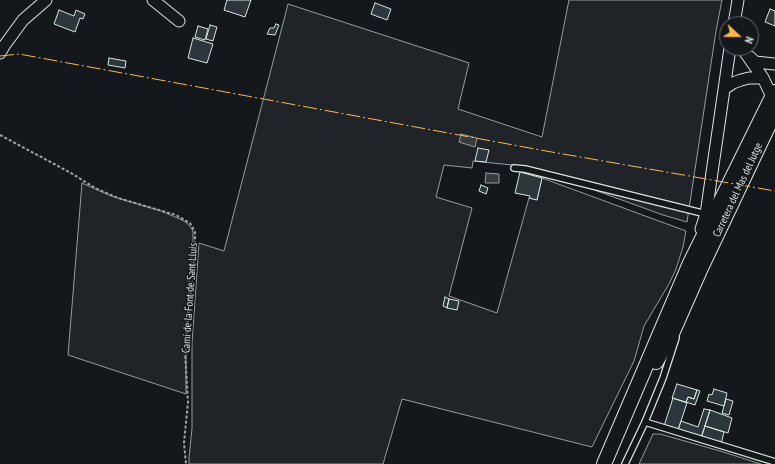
<!DOCTYPE html>
<html>
<head>
<meta charset="utf-8">
<style>
	body { margin:0 }
	#map { position:relative; width:775px; height:464px; overflow:hidden; background:#14181c; font-family:"PT Sans Narrow",sans-serif }
	canvas { display:block }
	.north { position:absolute; left:719px; top:16px; width:40px; height:40px; box-sizing:border-box; background:#14181c; border:1px solid #626a69; border-radius:50%; rotate:112deg; font-size:11px; font-weight:700; line-height:16px; text-align:center; color:#d8e6dc }
	.north::after { content:''; display:block; margin:auto; width:14px; height:18px; background:#ffb74d; clip-path:polygon(50% 0,100% 100%,50% 72%,0 100%) }
</style>
</head>
<body>
<div id="map">
<canvas width="775" height="464"></canvas>
<div class="north">N</div>
</div>
<script>
const ctx = document.querySelector('canvas').getContext('2d');
ctx.lineJoin = 'round';
function fillPath(path, color) {
  ctx.fillStyle = color;
  ctx.fill(path, 'evenodd');
}
function toPath(rows) {
  const path = new Path2D();
  for (const r of rows) {
    path.moveTo(r[0], r[1]);
    for (let i = 2; i < r.length; i += 2) path.lineTo(r[i], r[i + 1]);
  }
  return path;
}
function strokePath(path, color, width, dash) {
  ctx.strokeStyle = color;
  ctx.lineWidth = width;
  ctx.lineCap = dash ? 'butt' : 'round';
  ctx.setLineDash(dash || []);
  ctx.stroke(path);
}
function write(font, color, halo, rows, align = 'center') {
  ctx.font = font + ' "PT Sans Narrow",sans-serif';
  ctx.lineWidth = 3;
  ctx.setLineDash([]);
  ctx.textBaseline = 'middle';
  ctx.strokeStyle = halo;
  ctx.fillStyle = color;
  for (const [text, x, y, turn = 0] of rows) {
    ctx.save();
    ctx.translate(x, y);
    ctx.rotate((+turn || 0) * Math.PI / 180);
    ctx.textAlign = isNaN(turn) ? turn : align;
    if (halo) ctx.strokeText(text, 0, 0);
    ctx.fillText(text, 0, 0);
    ctx.restore();
  }
}
const green = toPath([
	[569,0,722,0,716,31,687,222,663,215,567,180,537,169,522,166,473,161,472,168,444,165,436,197,472,208,449,296,497,313,529,198,537,200,542,178,686,231,683,247,676,269,669,284,644,326,634,361,592,447,402,399,383,464,189,464,189,458,192,428,192,343,199,243,224,251,288,4,469,63,458,109,542,137,569,0],
	[82,183,111,196,161,211,180,219,187,223,192,229,193,233,193,246,189,280,186,341,186,394,68,355,82,183],
	[653,434,660,434,720,451,761,464,639,464,653,434]
]);
const water = toPath([
	[461,134,477,138,475,147,459,142,461,134],
	[486,173,499,174,499,183,485,183,486,173]
]);
const building = toPath([
	[227,0,251,0,245,17,224,10,227,0],
	[375,3,391,9,387,20,371,14,375,3],
	[770,9,775,11,775,26,765,22,770,9],
	[59,10,74,16,76,10,85,14,83,19,80,18,75,32,54,24,59,10],
	[276,24,279,25,275,35,267,34,270,28,274,28,276,24],
	[210,25,217,27,213,41,206,39,210,25],
	[198,26,208,29,205,40,195,37,198,26],
	[193,38,213,44,207,63,188,58,193,38],
	[109,58,126,61,125,68,108,65,109,58],
	[478,148,489,150,486,162,475,161,478,148],
	[520,172,542,178,537,200,529,198,530,196,515,193,520,172],
	[481,185,488,188,486,194,479,191,481,185],
	[445,297,449,299,447,308,443,306,445,297],
	[449,299,459,301,457,310,447,308,449,299],
	[677,384,697,390,694,399,688,397,686,402,672,398,677,384],
	[714,389,727,393,724,406,707,401,709,394,712,395,714,389],
	[697,390,700,391,695,405,686,402,688,397,694,399,697,390],
	[673,398,687,403,678,430,664,426,673,398],
	[726,399,733,401,729,415,722,413,726,399],
	[704,409,710,410,701,438,678,430,681,421,698,427,704,409],
	[710,410,732,418,728,433,705,426,710,410],
	[705,426,724,432,721,444,701,438,705,426]
]);
const path = toPath([
	[0,135,71,173,95,188,118,198,176,215,190,223,195,232,195,250,185,352,188,402,184,443,186,464]
]);
const service = toPath([
	[514,168,525,169,706,214],
	[645,422,775,462],
	[625,464,645,422,663,378,676,338]
]);
const minor = toPath([
	[153,0,179,21],
	[734,24,738,0],
	[742,48,763,78,775,103],
	[0,53,4,46,23,20,46,0],
	[750,57,755,62,775,64],
	[724,89,733,83,741,80,749,78,763,78],
	[701,229,706,214,730,48]
]);
const tertiary = toPath([
	[656,362,671,336,701,268,775,112],
	[604,464,690,263,772,97,775,92]
]);
const power = toPath([
	[0,56,19,54,546,151,775,191]
]);
const streetNames = [
	["Carretera del Mas del Jutge",738,190,-65],
	["Camí de la Font de Sant Lluís",190,298,-86]
];
fillPath(green, '#202428');
strokePath(green, '#939e99', 1);
fillPath(water, '#363b3e');
strokePath(water, '#939e99', 1);
fillPath(building, '#2c363c');
strokePath(building, '#d8e6dc', 1);
strokePath(service, '#d8e6dc', 8);
strokePath(minor, '#d8e6dc', 13);
strokePath(tertiary, '#d8e6dc', 16);
strokePath(path, '#9da8a2', 2, [3, 2]);
strokePath(service, '#14181c', 5.5);
strokePath(minor, '#14181c', 11);
strokePath(tertiary, '#14181c', 14);
strokePath(power, '#ffb74d', 1, [14, 3, 2, 3]);
write('11px', '#d8e6dc', '#14181c', streetNames);
</script>
</body>
</html>
